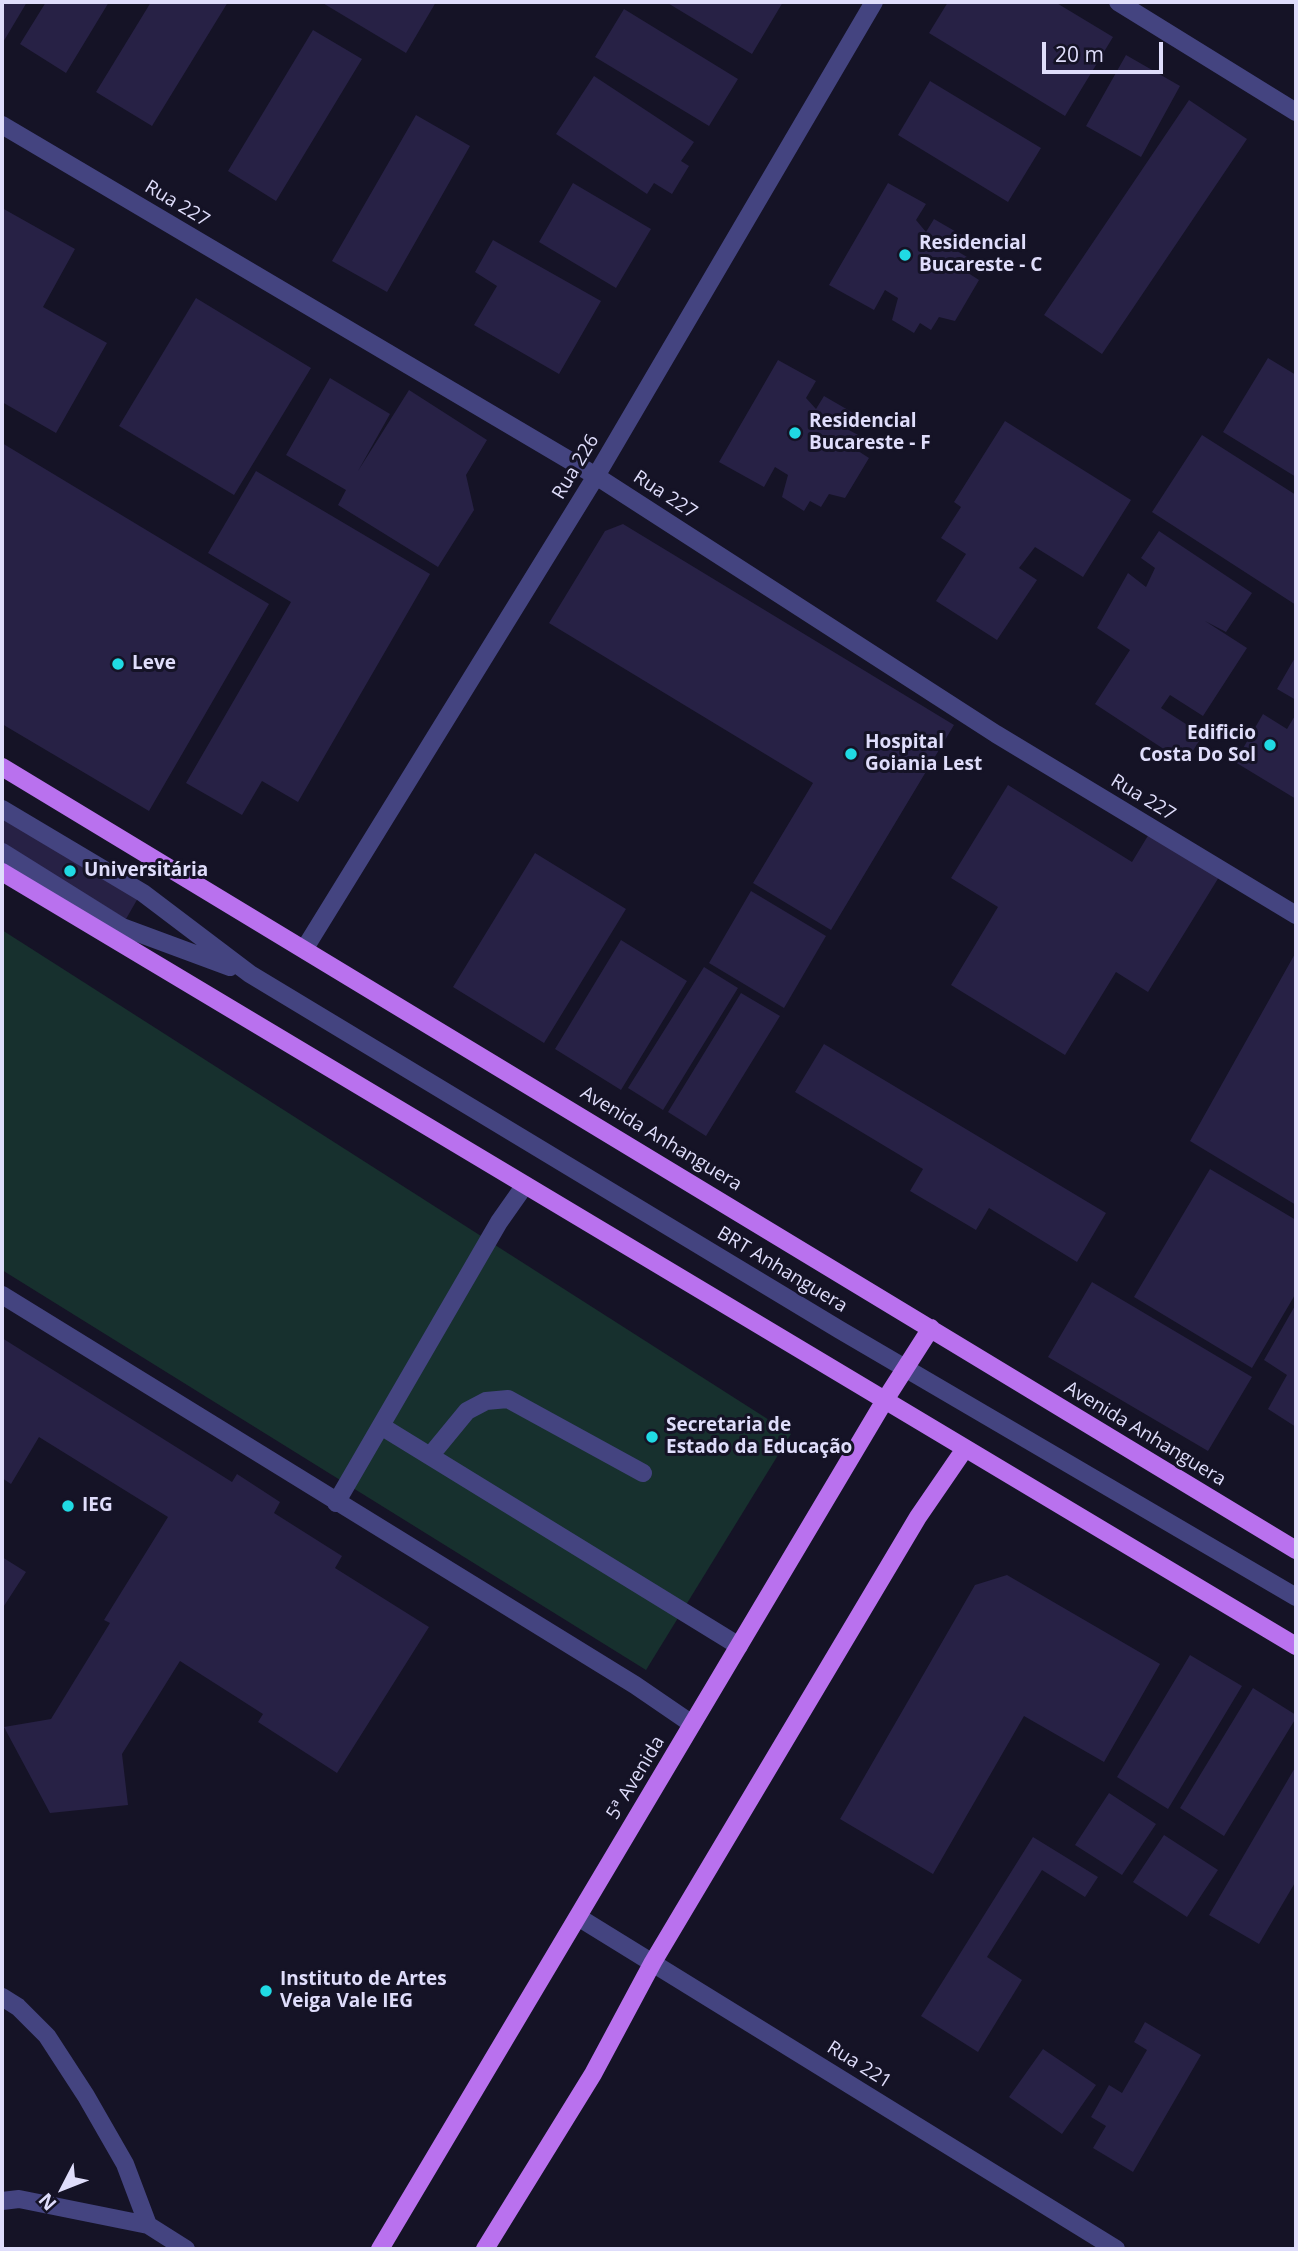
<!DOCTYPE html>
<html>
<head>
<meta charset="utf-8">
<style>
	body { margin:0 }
	#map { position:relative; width:1298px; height:2251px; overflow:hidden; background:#151326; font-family:"Open Sans",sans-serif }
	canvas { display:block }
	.frame { position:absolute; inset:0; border:4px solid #dfddfb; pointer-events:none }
	.north { position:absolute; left:28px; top:2153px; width:70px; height:70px; -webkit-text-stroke:5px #151326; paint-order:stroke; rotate:228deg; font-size:19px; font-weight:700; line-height:28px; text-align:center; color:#dfddfb }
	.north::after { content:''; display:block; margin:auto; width:24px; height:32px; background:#dfddfb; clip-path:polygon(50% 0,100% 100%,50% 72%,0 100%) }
	.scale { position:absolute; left:1042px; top:42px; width:121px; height:32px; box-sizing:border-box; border:4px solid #dfddfb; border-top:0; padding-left:9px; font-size:21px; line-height:24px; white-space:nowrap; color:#dfddfb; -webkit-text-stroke:5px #151326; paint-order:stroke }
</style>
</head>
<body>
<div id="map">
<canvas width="1298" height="2251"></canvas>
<div class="frame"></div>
<div class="north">N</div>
<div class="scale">20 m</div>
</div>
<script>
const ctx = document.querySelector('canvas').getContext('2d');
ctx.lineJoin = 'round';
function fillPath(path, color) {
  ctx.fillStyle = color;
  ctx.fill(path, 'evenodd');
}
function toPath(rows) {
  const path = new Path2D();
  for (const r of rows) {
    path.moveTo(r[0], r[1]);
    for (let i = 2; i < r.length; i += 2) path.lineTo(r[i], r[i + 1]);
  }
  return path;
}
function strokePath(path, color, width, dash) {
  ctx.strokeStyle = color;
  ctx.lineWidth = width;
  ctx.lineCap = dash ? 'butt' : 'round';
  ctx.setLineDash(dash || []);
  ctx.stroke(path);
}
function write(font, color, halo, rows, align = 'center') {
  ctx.font = font + ' "Open Sans",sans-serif';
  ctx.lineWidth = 6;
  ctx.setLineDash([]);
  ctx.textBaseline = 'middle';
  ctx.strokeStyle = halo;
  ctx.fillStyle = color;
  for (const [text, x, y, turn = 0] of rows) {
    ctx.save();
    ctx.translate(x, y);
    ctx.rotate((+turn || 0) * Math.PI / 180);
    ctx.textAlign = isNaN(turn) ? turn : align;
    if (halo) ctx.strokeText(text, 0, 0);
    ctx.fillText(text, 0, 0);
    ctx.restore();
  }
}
const green = toPath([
	[2,930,791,1434,646,1670,2,1270]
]);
const building = toPath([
	[2,2,27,2,2,44],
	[46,2,109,2,66,73,20,44],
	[151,2,228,2,152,126,96,92],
	[321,2,436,2,406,53],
	[666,2,783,2,752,54],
	[948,2,1055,2,1113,37,1065,116,929,33],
	[624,9,738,79,709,126,595,57],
	[313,30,362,59,276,201,228,171],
	[1126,55,1180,86,1141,157,1086,126],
	[594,76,694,142,681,161,689,166,672,194,654,183,647,194,556,134],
	[930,81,1041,148,1008,202,898,135],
	[1189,100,1247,139,1102,354,1044,315],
	[416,115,470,146,387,292,332,261],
	[573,183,651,229,616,288,539,242],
	[888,183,926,204,916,220,926,232,934,219,965,237,957,251,972,260,965,271,979,280,955,321,939,317,931,330,920,323,914,333,892,320,898,298,885,290,874,310,829,285],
	[2,208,75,249,43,307,107,343,56,433,2,402],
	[493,240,601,301,559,374,474,325,497,286,475,272],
	[196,298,311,368,234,495,119,426],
	[1268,358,1296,375,1296,477,1223,432],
	[778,360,816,381,806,398,816,409,824,396,855,414,847,429,862,437,855,449,869,458,845,498,829,494,821,507,810,501,804,511,782,497,788,475,775,467,764,487,719,462],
	[330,378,390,414,358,471,409,390,487,440,466,475,474,510,438,567,338,505,346,490,286,455],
	[1005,421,1131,500,1083,577,1035,547,1019,568,1037,580,997,640,936,601,966,554,941,538,961,507,954,502],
	[1202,435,1296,495,1296,605,1152,512],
	[2,443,269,604,149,811,2,724],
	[256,471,430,574,298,802,262,781,242,815,186,783,291,602,208,553],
	[623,524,954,725,831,930,753,883,813,783,549,623,605,531],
	[1159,531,1252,593,1226,632,1205,621,1247,648,1203,716,1170,695,1161,708,1203,735,1185,763,1095,704,1130,650,1097,628,1128,573,1146,587,1155,568,1141,558],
	[1296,656,1296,700,1277,689],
	[1263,714,1287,729,1296,714,1296,799,1235,762],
	[1008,785,1132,862,1149,834,1219,877,1148,992,1116,972,1065,1055,951,985,998,907,951,878],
	[2,816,138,898,126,919,2,844],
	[535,853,626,909,544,1043,453,987],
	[751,891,826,936,784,1008,709,963],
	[621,940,687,981,621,1090,555,1049],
	[1296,952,1296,1205,1190,1141],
	[704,967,738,988,663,1110,628,1088],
	[741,993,780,1016,706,1136,668,1112],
	[824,1044,1106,1213,1077,1262,989,1208,976,1230,910,1191,923,1169,795,1092],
	[1210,1169,1296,1220,1296,1293,1252,1368,1134,1297],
	[1092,1282,1252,1377,1208,1451,1048,1357],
	[1296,1304,1296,1427,1268,1409,1287,1375,1264,1360],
	[2,1338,232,1482,237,1474,280,1502,274,1513,342,1556,335,1568,429,1627,337,1773,258,1722,263,1714,180,1661,122,1754,128,1805,50,1813,4,1727,51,1719,110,1623,104,1620,168,1517,39,1437,11,1484,2,1478],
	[2,1557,26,1572,2,1609],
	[1007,1575,1160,1664,1104,1762,1024,1716,933,1874,840,1819,975,1585],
	[1190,1655,1242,1686,1168,1809,1117,1777],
	[1253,1688,1296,1715,1296,1718,1224,1836,1180,1808],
	[1296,1766,1296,1881,1259,1944,1209,1915],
	[1109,1793,1156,1824,1122,1875,1075,1845],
	[1164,1835,1218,1870,1187,1917,1133,1882],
	[1033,1837,1098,1877,1085,1897,1042,1870,987,1957,1022,1980,978,2052,921,2016],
	[1145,2022,1201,2055,1133,2172,1093,2148,1106,2126,1091,2117,1109,2085,1122,2093,1147,2050,1134,2042],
	[1043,2049,1096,2085,1062,2134,1009,2097]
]);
const minor = toPath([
	[1118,2,1296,112],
	[2,125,596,476,996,734,1296,915],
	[2,809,143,893,250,974,840,1330,1296,1597],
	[2,852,122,927,230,967],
	[305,948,596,476,874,2],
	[2,1295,635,1685,692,1724],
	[381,1426,739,1646],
	[430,1456,467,1411,486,1401,508,1399,643,1473],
	[336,1503,499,1222,525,1185],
	[578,1917,1116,2249],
	[2,1997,18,2007,47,2036,86,2096,125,2164,148,2225],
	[2,2201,19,2199,148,2225,186,2249]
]);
const major = toPath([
	[2,767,1296,1550],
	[2,872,1296,1646],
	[380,2249,885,1400,931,1328],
	[485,2249,593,2074,653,1962,918,1517,964,1450]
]);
const markers = [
	[905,255,7,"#20dae4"],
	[795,433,7,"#20dae4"],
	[118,664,7,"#20dae4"],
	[1270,745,7,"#20dae4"],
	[851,754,7,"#20dae4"],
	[70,871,7,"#20dae4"],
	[652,1437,7,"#20dae4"],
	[68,1506,7,"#20dae4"],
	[266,1991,7,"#20dae4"]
];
const streetNames = [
	["Rua 227",177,204,31],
	["Rua 226",576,467,-59],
	["Rua 227",665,495,33],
	["Rua 227",1143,798,31],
	["Avenida Anhanguera",661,1139,31],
	["BRT Anhanguera",782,1270,31],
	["Avenida Anhanguera",1145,1434,31],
	["5ª Avenida",636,1778,-59],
	["Rua 221",859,2065,32]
];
const poiNames = [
	["Residencial",919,244],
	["Bucareste - C",919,266],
	["Residencial",809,422],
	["Bucareste - F",809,444],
	["Leve",132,664],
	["Edificio",1256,734,"right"],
	["Costa Do Sol",1256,756,"right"],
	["Hospital",865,743],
	["Goiania Lest",865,765],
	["Universitária",84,871],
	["Secretaria de",666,1426],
	["Estado da Educação",666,1448],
	["IEG",82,1506],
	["Instituto de Artes",280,1980],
	["Veiga Vale IEG",280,2002]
];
fillPath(green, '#17302e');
fillPath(building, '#272145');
strokePath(minor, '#444480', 18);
strokePath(major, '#b971ee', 18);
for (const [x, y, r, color] of markers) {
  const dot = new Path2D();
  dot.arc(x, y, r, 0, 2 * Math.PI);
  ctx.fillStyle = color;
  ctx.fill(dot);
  strokePath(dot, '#151326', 2.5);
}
write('19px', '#dfddfb', '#151326', streetNames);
write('bold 19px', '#dfddfb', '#151326', poiNames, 'left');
</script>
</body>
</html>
